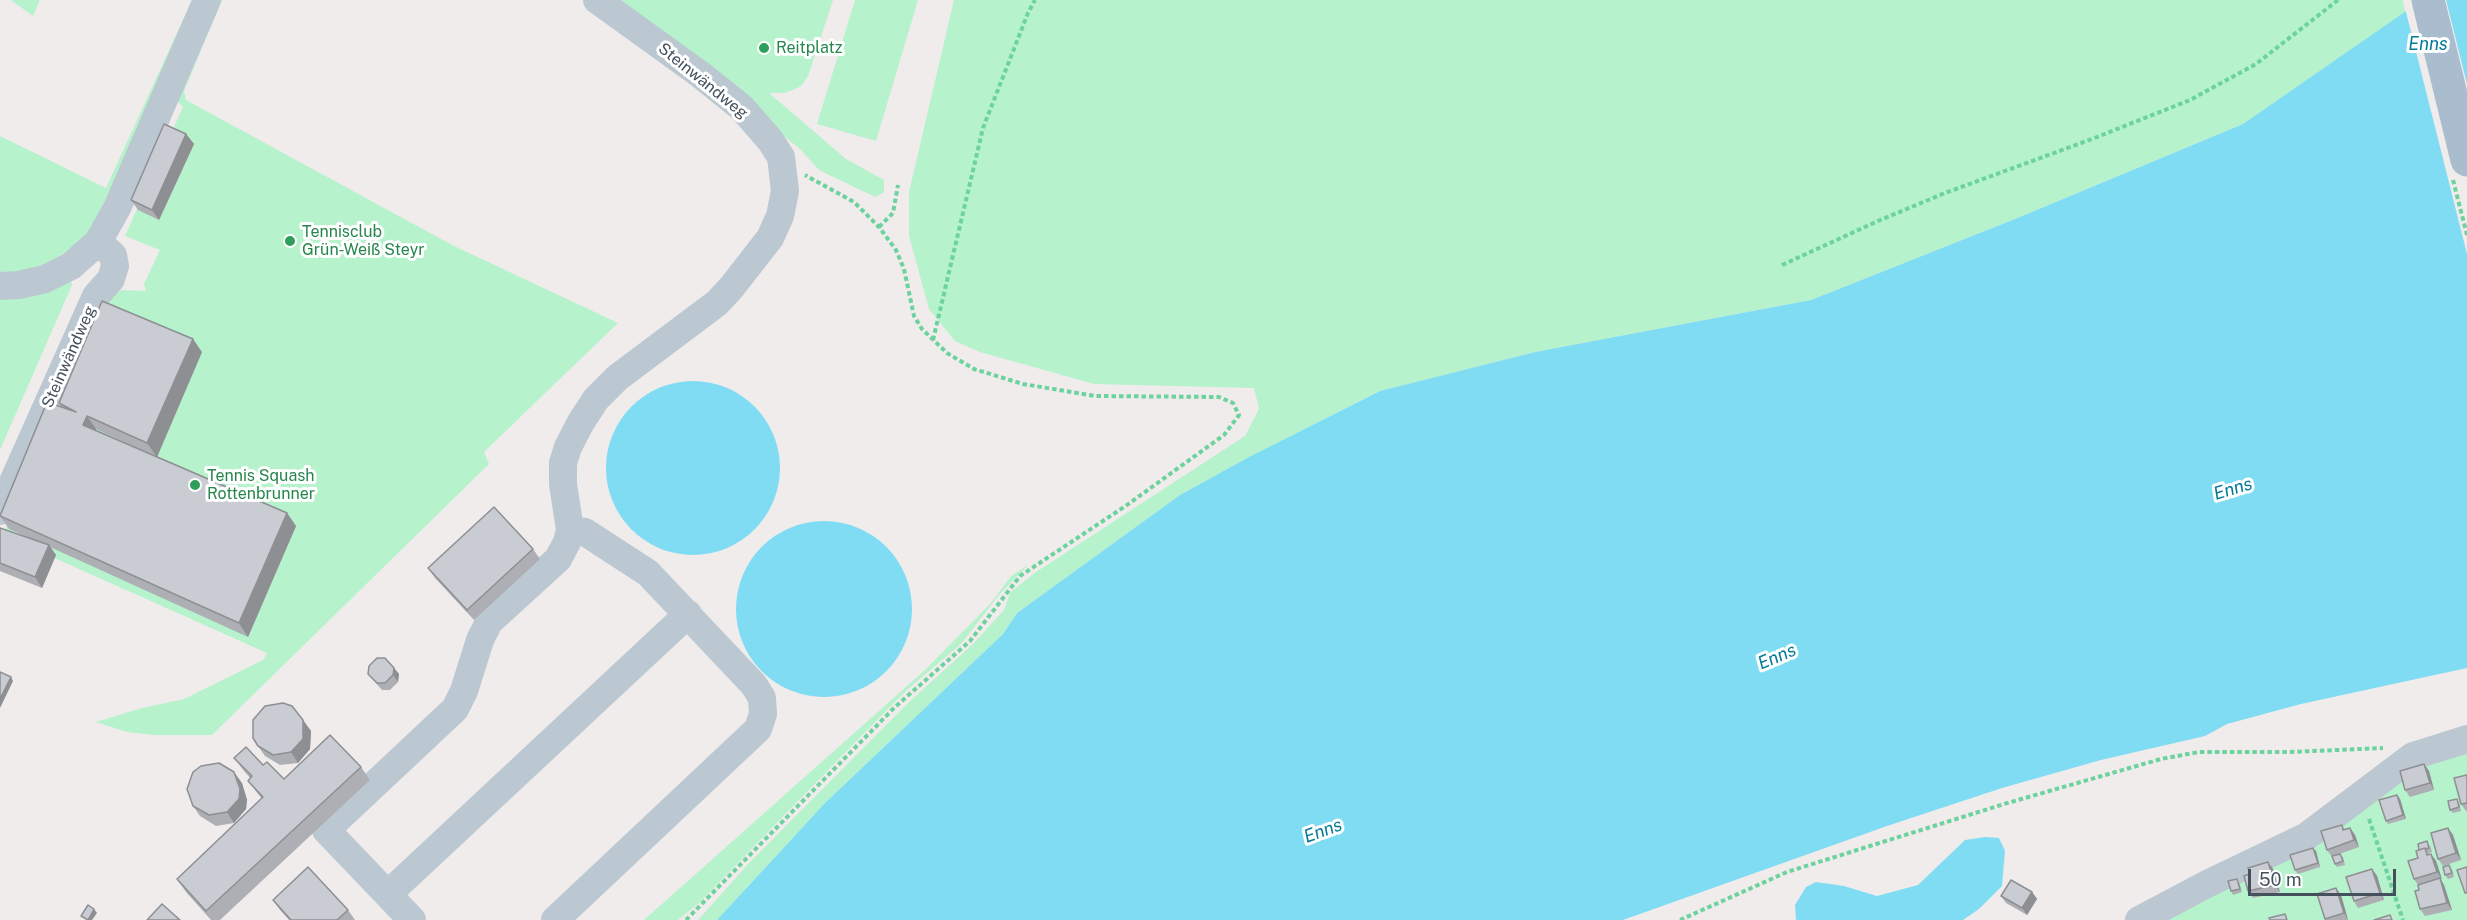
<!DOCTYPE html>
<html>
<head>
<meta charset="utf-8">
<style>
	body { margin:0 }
	#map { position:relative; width:2467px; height:920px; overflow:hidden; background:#f0ecec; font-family:"Public Sans",sans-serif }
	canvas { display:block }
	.scale { position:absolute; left:2248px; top:869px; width:148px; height:27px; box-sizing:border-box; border:3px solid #44515c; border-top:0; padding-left:8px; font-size:18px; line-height:21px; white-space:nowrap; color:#44515c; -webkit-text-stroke:4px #fff; paint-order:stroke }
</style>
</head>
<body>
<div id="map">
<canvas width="2467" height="920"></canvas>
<div class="scale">50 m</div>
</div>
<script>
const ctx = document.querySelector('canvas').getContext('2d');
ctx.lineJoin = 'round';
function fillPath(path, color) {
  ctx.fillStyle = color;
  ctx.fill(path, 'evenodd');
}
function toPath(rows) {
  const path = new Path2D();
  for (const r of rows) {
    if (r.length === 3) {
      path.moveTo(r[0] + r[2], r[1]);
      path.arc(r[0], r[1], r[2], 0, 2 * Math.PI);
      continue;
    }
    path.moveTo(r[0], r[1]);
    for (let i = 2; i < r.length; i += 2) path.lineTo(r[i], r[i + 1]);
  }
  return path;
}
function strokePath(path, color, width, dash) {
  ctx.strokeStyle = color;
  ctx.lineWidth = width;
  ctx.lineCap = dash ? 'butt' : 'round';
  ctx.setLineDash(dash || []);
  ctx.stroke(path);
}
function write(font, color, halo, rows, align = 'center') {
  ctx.font = font + ' "Public Sans",sans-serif';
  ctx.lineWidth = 6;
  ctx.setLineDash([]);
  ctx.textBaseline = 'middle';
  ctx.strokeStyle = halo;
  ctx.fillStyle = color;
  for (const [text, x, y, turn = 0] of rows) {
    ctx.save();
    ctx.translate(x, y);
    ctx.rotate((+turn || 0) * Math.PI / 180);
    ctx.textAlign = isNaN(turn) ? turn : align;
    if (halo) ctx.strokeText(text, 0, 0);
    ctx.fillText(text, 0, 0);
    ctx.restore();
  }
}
const green = toPath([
	[11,0,40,0,33,16],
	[192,0,197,0,88,237,44,267,0,275,0,136,106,188],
	[217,0,222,0,184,91,186,100,452,245,618,323,484,452,489,464,212,735,154,735,127,732,96,722,142,708,184,699,263,660,267,653,3,535,73,364,112,293,122,290,146,291,144,284,160,250,125,236,183,107,178,102],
	[613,0,833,0,808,76,801,86,793,90,784,93,769,93,846,159,884,180,884,192,875,197,819,170,800,149],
	[855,0,918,0,876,141,817,124],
	[954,0,2403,0,2405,12,2243,124,2015,219,1811,300,1535,352,1380,391,1247,458,1180,495,1017,613,1003,634,825,803,717,920,698,920,749,863,908,703,973,644,1004,610,1010,593,1033,574,1245,436,1259,409,1254,388,1094,384,980,352,955,341,929,309,909,236,909,192],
	[71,280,72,285,0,450,0,296],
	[1028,565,999,595,961,644,907,690,873,724,699,903,678,920,644,920,925,670,991,603,1011,576],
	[2467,746,2467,920,2155,920,2374,792]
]);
const water = toPath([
	[2422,0,2467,0,2467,668,2301,704,2227,724,2205,736,2101,760,2002,788,1887,826,1623,920,717,920,825,803,1003,634,1017,613,1180,495,1247,458,1380,391,1535,352,1811,300,2015,219,2243,124],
	[693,468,87],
	[824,609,88],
	[1985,837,1999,838,2005,851,2002,886,1979,909,1963,920,1796,920,1795,905,1806,887,1816,882,1844,886,1877,896,1918,885,1965,840]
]);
const pier = toPath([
	[2416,0,2446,0,2467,84,2467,254,2405,8]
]);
const path = toPath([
	[2453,180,2467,235],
	[879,227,893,213,898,185],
	[1782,265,1878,221,1945,193,2092,139,2190,100,2256,64,2338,0],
	[933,340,983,128,1028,13,1035,0],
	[2369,819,2403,920],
	[686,920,895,707,970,641,1020,576,1127,505,1224,435,1239,415,1233,403,1219,397,1095,396,1023,384,974,369,947,353,922,329,914,316,904,269,896,250,879,227,854,202,805,175],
	[1680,920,1787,872,2004,804,2161,759,2199,752,2290,752,2383,748]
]);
const minor = toPath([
	[0,286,19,285,45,279,71,266,98,242,117,208,207,0],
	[0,511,96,296,111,279,115,266,113,255,98,242],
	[388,894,688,614],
	[412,920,326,830,455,709,464,691,480,640,489,622,558,559,567,542,570,530],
	[555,920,758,729,763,714,762,698,754,685,648,573,585,532,570,530,563,484,563,463,568,447,581,422,596,399,617,378,717,303,731,288,770,238,780,216,785,191,781,157,770,140,742,108,701,75,597,0],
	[2139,920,2207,884,2307,836,2413,756,2467,739]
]);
const major = toPath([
	[2428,0,2467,160]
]);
const wall = toPath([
	[186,134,194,144,159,220,138,210,131,200],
	[202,352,157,457,96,429,96,430,287,513,296,526,248,637,50,547,56,555,42,588,0,571,0,528,34,540,9,529,0,516,61,407,59,403],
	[533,549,540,559,474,620,435,578,428,568],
	[394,668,399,674,398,682,390,690,382,690,368,674],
	[303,720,311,731,310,749,298,763,280,765,265,756,258,746],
	[234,758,263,765,284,779,361,767,370,780,220,920,211,920,186,892,177,879,262,799,248,781,250,778,244,771],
	[2424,764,2429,771,2434,790,2410,797,2405,790],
	[2467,775,2467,811,2466,811,2461,804],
	[242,783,247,800,246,809,234,823,216,826,200,816,193,806],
	[2397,795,2400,799,2406,819,2388,824,2386,821],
	[2459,802,2461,811,2453,813,2450,810],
	[2342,825,2345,830,2350,828,2355,835,2359,847,2334,856,2340,854,2343,857,2345,865,2337,867,2335,864,2332,857,2327,850],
	[2448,828,2453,835,2461,860,2443,866,2438,859],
	[2430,845,2432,852,2428,853,2429,854,2431,854,2436,861,2442,879,2440,879,2444,885,2452,910,2425,916,2420,909,2419,890,2418,885,2414,879,2418,858],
	[2316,851,2320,867,2298,874,2295,870],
	[2268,862,2273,869,2280,892,2253,898,2248,891,2250,874],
	[2372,869,2377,876,2384,900,2358,908,2354,901],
	[2452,869,2454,877,2448,879,2445,875],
	[2239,882,2242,892,2233,895,2231,891],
	[2336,888,2341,895,2348,920,2326,920,2325,919],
	[2032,892,2037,899,2027,915,2006,903,2001,896],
	[273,900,348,910,355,920,289,920,280,910]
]);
const shadedWall = toPath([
	[186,134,194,144,159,220,152,210],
	[193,339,202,352,157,457,147,443],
	[87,416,96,429,93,438,83,425],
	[287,513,296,526,248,637,239,623],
	[49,545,56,555,42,588,35,577],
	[394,668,399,674,398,682,393,675],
	[11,677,13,681,0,708,0,699],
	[303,720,311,731,310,749,298,763,291,752],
	[2424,764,2429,771,2434,790,2430,783],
	[234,772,242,783,247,800,246,809,234,823,227,812],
	[2397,795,2400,799,2406,819,2403,815],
	[2350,828,2355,835,2359,847,2354,840],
	[2448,828,2453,835,2461,860,2456,853],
	[2313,848,2316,851,2320,867,2318,863],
	[2431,854,2436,861,2442,879,2437,872],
	[2268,862,2273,869,2280,892,2275,885],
	[2372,869,2377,876,2384,900,2380,893],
	[2440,878,2444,885,2452,910,2447,903],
	[2336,888,2341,895,2348,920,2344,913],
	[2032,892,2037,899,2027,915,2022,908],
	[94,909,97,913,92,920,88,920]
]);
const building = toPath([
	[164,124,186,134,152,210,131,200,164,124],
	[102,301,193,339,147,443,87,416,83,425,287,513,239,623,0,516,47,402,76,412,59,403,102,301],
	[494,507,533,549,467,610,428,568,494,507],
	[0,528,49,545,35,577,0,563,0,528],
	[377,658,385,658,394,668,393,675,385,683,377,683,368,674,369,666,377,658],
	[0,672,11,677,0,699,0,672],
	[283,703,292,706,303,720,303,739,291,752,273,755,258,746,253,738,253,720,265,706,283,703],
	[330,735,361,767,206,911,177,879,263,797,248,781,252,776,234,758,246,747,263,765,267,762,284,779,330,735],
	[219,763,234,772,240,789,239,799,227,812,209,815,193,806,187,789,193,772,201,766,219,763],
	[2424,764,2430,783,2405,790,2400,771,2424,764],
	[2467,775,2467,803,2461,804,2454,778,2467,775],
	[2397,795,2403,815,2386,821,2379,800,2397,795],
	[2457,799,2459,807,2450,810,2448,801,2457,799],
	[2342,825,2343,830,2350,828,2354,840,2327,850,2321,831,2342,825],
	[2448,828,2456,853,2438,859,2431,833,2448,828],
	[2427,841,2429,848,2425,849,2425,848,2419,850,2418,844,2427,841],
	[2313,848,2318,863,2295,870,2290,855,2313,848],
	[2425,848,2427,855,2431,854,2437,872,2414,879,2408,861,2418,858,2416,851,2425,848],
	[2340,854,2343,861,2335,864,2332,856,2340,854],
	[2268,862,2275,885,2248,891,2244,876,2250,874,2248,868,2268,862],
	[2449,865,2452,873,2445,875,2443,867,2449,865],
	[308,867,348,910,337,920,291,920,273,900,308,867],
	[2467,867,2467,893,2465,893,2457,870,2467,867],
	[2372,869,2380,893,2354,901,2346,877,2372,869],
	[2440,878,2447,903,2420,909,2415,891,2419,890,2418,885,2440,878],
	[2237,879,2240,889,2231,891,2228,881,2237,879],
	[2011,880,2032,892,2022,908,2001,896,2011,880],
	[2336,888,2344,913,2325,919,2317,894,2336,888],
	[162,904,180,920,147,920,162,904],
	[88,905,94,909,88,920,81,916,88,905],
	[2285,914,2287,920,2270,920,2269,918,2285,914],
	[2390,915,2392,920,2374,920,2390,915]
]);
const markers = [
	[764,48,6,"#2e9e5b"],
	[290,241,6,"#2e9e5b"],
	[195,485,6,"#2e9e5b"]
];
const leisureNames = [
	["Reitplatz",776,48],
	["Tennisclub",302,232],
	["Grün-Weiß Steyr",302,250],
	["Tennis Squash",207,476],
	["Rottenbrunner",207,494]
];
const streetNames = [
	["Steinwändweg",703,81,39],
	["Steinwändweg",69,357,-66]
];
const waterNames = [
	["Enns",2428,44],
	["Enns",2233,489,-17],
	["Enns",1777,657,-23],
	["Enns",1323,831,-20]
];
fillPath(green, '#b6f2cc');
fillPath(water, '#80dcf2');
fillPath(pier, '#f0ecec');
strokePath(path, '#6cd29e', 4, [4.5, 3]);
strokePath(minor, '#bcc8d1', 28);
strokePath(major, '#aabdce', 33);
fillPath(wall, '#adafb5');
fillPath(shadedWall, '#8d8f93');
fillPath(building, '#c9ccd2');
strokePath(building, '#8d8f93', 1.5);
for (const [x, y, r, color] of markers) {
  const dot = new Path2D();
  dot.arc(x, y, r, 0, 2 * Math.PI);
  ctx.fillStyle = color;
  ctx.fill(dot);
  strokePath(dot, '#fff', 2);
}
write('16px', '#27864d', '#fff', leisureNames, 'left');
write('16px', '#44515c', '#fff', streetNames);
write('italic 18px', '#037c99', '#fff', waterNames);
</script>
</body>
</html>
